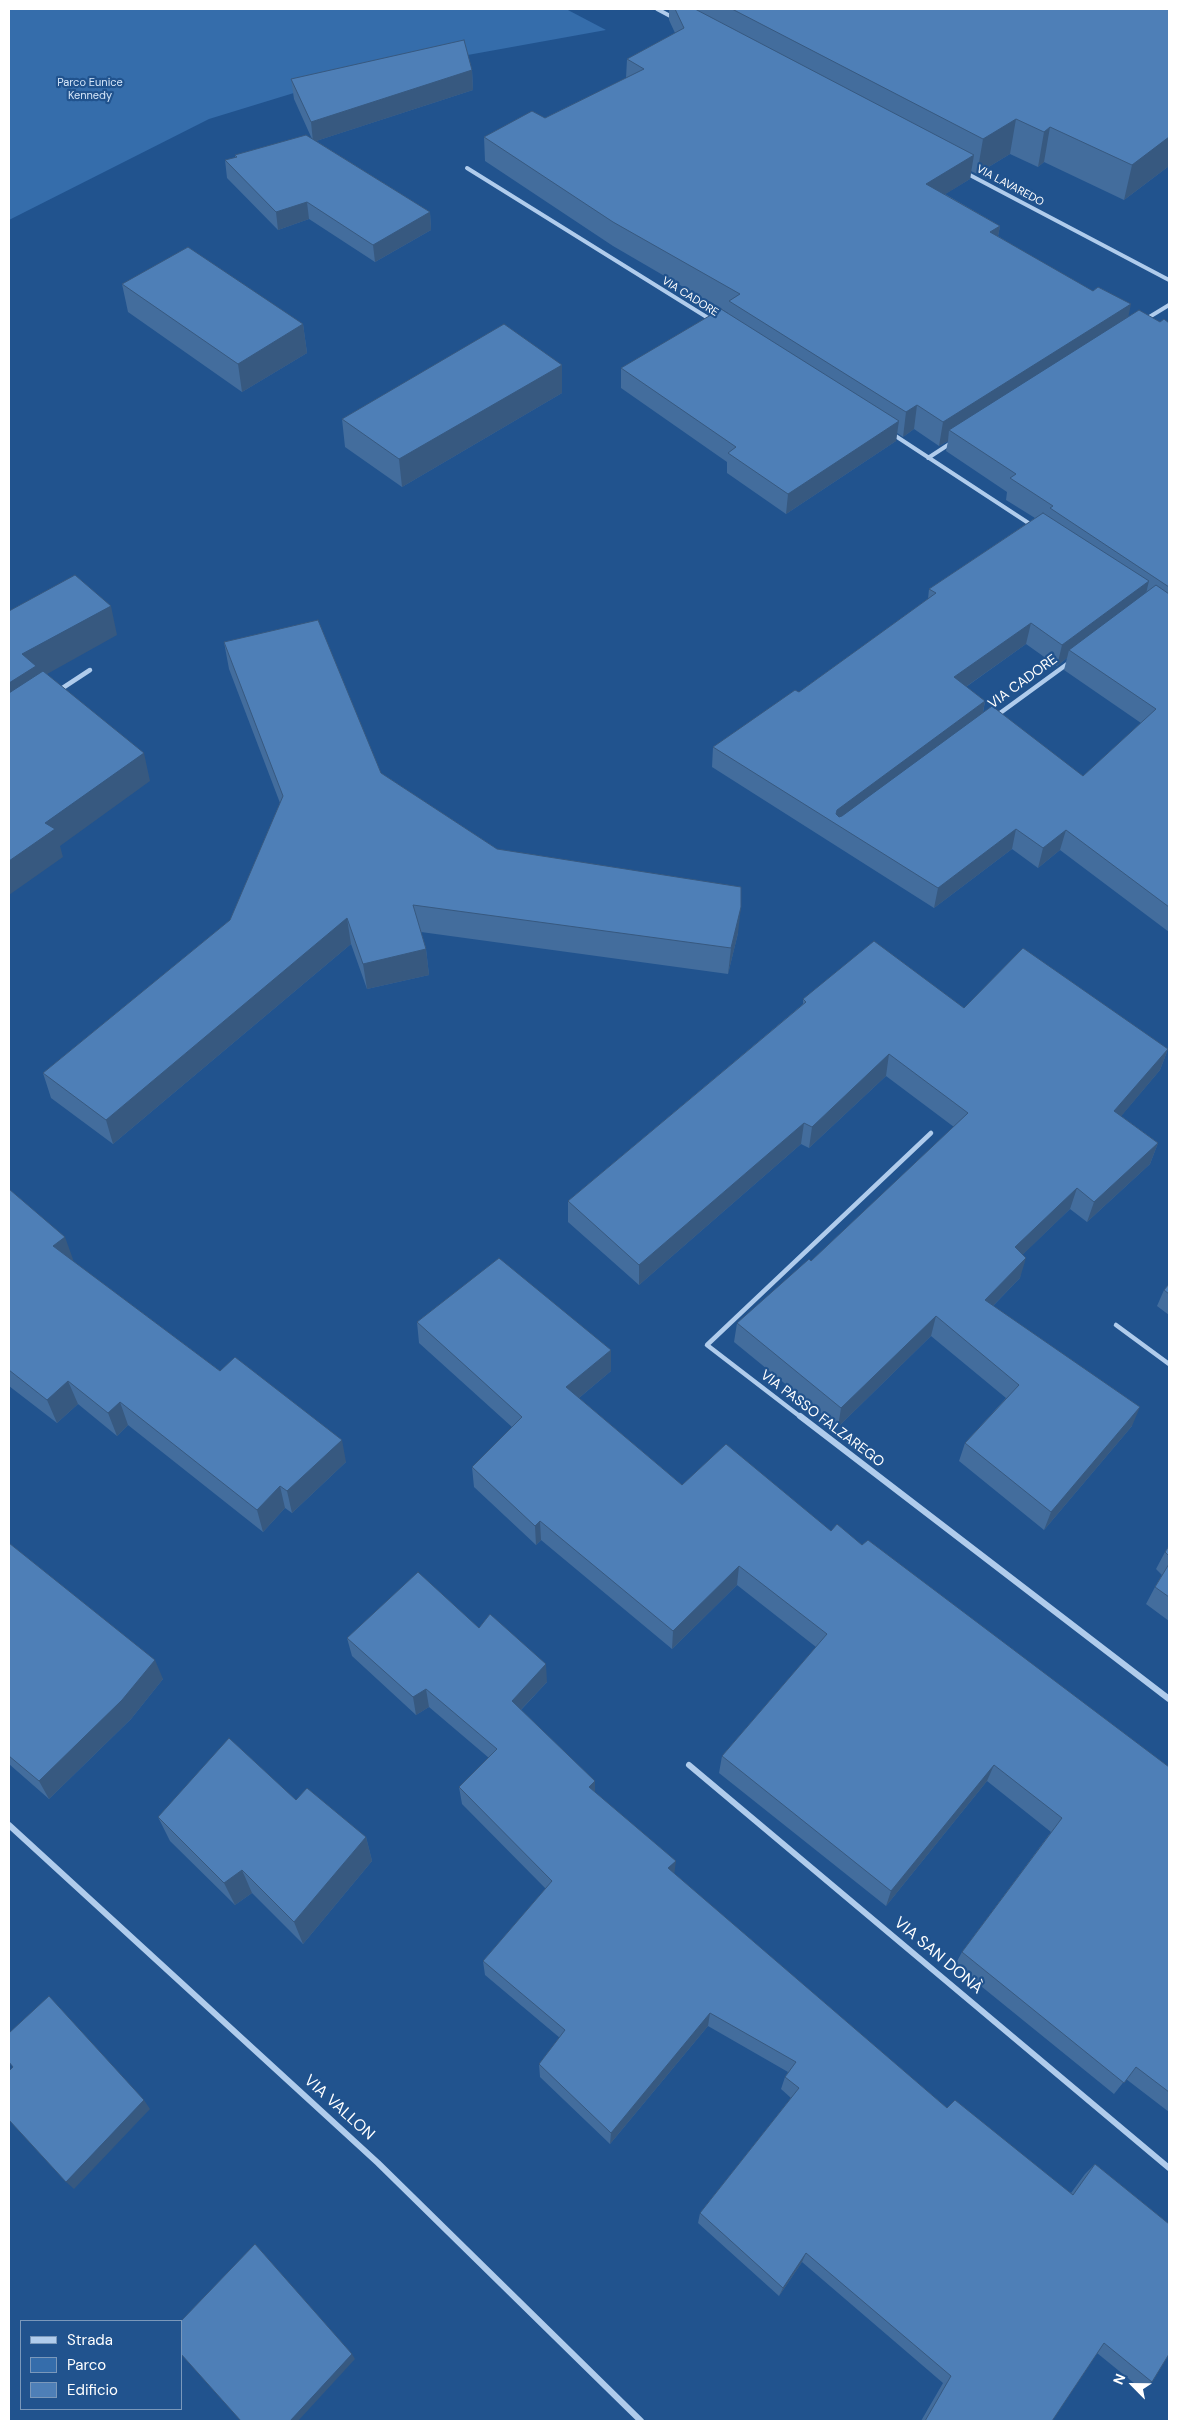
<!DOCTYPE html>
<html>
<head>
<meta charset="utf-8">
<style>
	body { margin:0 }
	#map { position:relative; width:1178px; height:2430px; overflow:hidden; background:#21538e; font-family:"DM Sans",sans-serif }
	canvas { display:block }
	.frame { position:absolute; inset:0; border:10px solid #fff; pointer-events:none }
	.legend { position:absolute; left:20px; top:2320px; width:162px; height:90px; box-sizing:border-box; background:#21538e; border:1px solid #7a98bb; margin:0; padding:6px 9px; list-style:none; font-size:15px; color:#fff }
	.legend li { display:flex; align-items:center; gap:10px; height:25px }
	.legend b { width:25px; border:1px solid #7a98bb }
	.north { position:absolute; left:1108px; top:2360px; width:50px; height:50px; -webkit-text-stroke:4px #21538e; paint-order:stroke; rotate:293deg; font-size:14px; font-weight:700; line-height:20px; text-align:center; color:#fff }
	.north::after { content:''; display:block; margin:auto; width:18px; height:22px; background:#fff; clip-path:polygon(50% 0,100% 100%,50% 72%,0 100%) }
</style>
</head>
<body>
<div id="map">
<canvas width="1178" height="2430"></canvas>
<div class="frame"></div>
<ul class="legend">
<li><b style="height:6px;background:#b0ccec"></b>Strada</li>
<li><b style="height:14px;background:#356dab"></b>Parco</li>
<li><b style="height:14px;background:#4e7fb7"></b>Edificio</li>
</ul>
<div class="north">N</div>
</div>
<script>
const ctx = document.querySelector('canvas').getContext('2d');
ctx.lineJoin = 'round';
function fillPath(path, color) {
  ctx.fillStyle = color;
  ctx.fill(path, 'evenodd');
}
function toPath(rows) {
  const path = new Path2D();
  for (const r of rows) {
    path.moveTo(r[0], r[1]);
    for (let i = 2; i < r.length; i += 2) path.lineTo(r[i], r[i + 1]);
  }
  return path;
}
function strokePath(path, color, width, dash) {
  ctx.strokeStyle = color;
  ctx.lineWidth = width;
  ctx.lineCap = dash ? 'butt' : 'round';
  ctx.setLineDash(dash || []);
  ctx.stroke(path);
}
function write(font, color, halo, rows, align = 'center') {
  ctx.font = font + ' "DM Sans",sans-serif';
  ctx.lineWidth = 4.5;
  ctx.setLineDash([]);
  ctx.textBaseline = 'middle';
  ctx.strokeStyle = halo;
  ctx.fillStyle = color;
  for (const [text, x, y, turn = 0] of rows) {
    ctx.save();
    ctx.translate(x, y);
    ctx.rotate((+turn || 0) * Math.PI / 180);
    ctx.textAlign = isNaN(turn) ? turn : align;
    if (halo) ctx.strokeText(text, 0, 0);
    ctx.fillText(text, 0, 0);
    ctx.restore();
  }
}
const green = toPath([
	[9,9,566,9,606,30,346,77,209,119,9,220]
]);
const minorFar2 = toPath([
	[657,9,674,18],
	[467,168,713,321],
	[966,173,1169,280],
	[1146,319,1169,305],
	[891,433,1033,526],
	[928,458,951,443]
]);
const minorFar1 = toPath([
	[58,691,90,670],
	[996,716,1070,662],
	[1116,1325,1169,1364],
	[802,1418,707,1345,931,1133]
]);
const minor = toPath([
	[800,1416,1169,1699],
	[689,1765,1169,2168],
	[9,1825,378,2163,641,2421]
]);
const wall = toPath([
	[669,9,1169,9,1169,166,1124,200,1044,162,1038,167,1010,154,977,174,971,171,970,179,945,194,1000,226,998,236,1128,317,1169,323,1169,932,1060,850,1038,868,1012,849,934,908,712,767,713,747,799,692,928,599,929,589,1035,518,1006,500,1007,492,946,451,948,441,939,446,914,429,903,437,897,433,896,441,786,514,727,473,727,462,621,388,621,368,728,314,728,313,613,246,485,161,484,137,545,118,626,78,627,59,675,33,669,20],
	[1026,644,1057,666,1067,658,1064,670,1141,723,1083,776,983,713,985,701,966,687],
	[472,70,473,90,316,141,430,212,431,230,375,262,309,219,278,230,227,178,225,160,235,158,235,155,312,139,294,99,291,79],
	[122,284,303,324,307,353,242,392,128,312],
	[562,365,562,393,402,487,345,447,342,419],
	[224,642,381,773,497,849,738,933,728,974,421,932,426,949,429,975,367,989,351,944,113,1144,51,1098,43,1073,230,920,280,803,229,669],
	[803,999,964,1008,1168,1049,1160,1070,1121,1116,1158,1143,1150,1164,1087,1222,1070,1209,1023,1254,1020,1278,993,1306,1132,1426,1044,1530,959,1461,965,1443,1006,1398,931,1336,838,1427,734,1342,737,1323,811,1261,954,1127,886,1076,809,1148,801,1144,639,1285,568,1222,568,1201,803,1004],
	[9,1189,74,1262,220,1371,346,1462,292,1513,285,1508,263,1532,128,1425,117,1436,78,1404,57,1423,9,1386],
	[1169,1284,1169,1315,1157,1306,1164,1290],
	[417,1322,611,1350,611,1371,579,1398,682,1485,831,1531,862,1545,1169,1767,1169,2112,1126,2079,1114,2094,955,1965,962,1952,1051,1832,987,1781,886,1906,719,1773,722,1756,816,1647,737,1585,672,1649,541,1540,536,1545,474,1487,472,1467,512,1427,419,1343],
	[9,1543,163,1679,131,1719,49,1799,9,1764],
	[1169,1546,1169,1621,1146,1604,1155,1587,1162,1575,1156,1569,1165,1552],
	[479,1628,547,1682,521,1710,595,1792,674,1874,947,2108,1071,2193,1085,2174,1095,2164,1169,2224,1169,2357,1168,2356,1152,2382,1140,2388,1097,2353,1052,2421,921,2421,943,2383,802,2262,779,2296,698,2223,700,2213,791,2098,781,2089,785,2077,788,2072,708,2026,610,2144,540,2077,539,2064,560,2038,485,1975,483,1961,546,1889,462,1804,459,1787,489,1758,429,1707,416,1715,352,1656,347,1638],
	[296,1800,366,1837,372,1861,303,1944,252,1893,235,1905,170,1841,158,1817]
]);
const shadedWall = toPath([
	[472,70,473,90,313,142,311,122],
	[1016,119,1010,154,977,174,983,139],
	[1169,124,1169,166,1124,200,1132,165],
	[1050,127,1044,162,1038,167,1044,132],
	[974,155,970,179,923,208,926,184],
	[307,202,309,219,278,230,276,212],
	[430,212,431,230,375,262,373,245],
	[1000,226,995,251,990,232],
	[1131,304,1126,328,949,430,948,441,939,446,943,422],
	[303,324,307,353,242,392,238,364],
	[562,365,562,393,402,487,399,459],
	[917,405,914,429,903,437,906,412],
	[899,421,896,441,786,514,788,494],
	[1149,581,1144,602,1069,650,1067,658,1057,666,1062,645],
	[111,606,117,635,40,678,9,717,9,683,22,654],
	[1031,623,1026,644,950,698,954,677],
	[985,701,981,722,839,826,836,814,837,810],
	[144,753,150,781,60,846,63,857,9,895,9,861,45,823],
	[1016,829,1012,849,934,908,938,888],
	[1066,830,1060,850,1038,868,1043,848],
	[741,907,738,933,728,974,731,948],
	[347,918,351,944,113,1144,106,1120],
	[426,949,429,975,367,989,363,964],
	[1168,1049,1160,1070,1107,1133,1114,1111],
	[889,1054,886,1076,809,1148,812,1127],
	[804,1123,801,1144,639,1285,639,1265],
	[1158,1143,1150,1164,1087,1222,1094,1202],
	[1077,1188,1070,1209,1010,1267,1015,1247],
	[65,1237,74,1262,53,1246],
	[1026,1258,1020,1278,979,1320,985,1300],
	[936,1316,931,1336,838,1427,841,1408],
	[611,1350,611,1371,567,1408,566,1387],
	[68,1381,78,1404,57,1423,47,1400],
	[120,1402,128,1425,117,1436,108,1413],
	[1140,1407,1132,1426,1044,1530,1051,1512],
	[342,1440,346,1462,292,1513,287,1491],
	[280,1486,285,1508,263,1532,257,1510],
	[540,1521,541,1540,536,1545,535,1526],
	[739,1566,737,1585,672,1649,673,1631],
	[155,1660,163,1679,131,1719,49,1799,39,1781],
	[546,1664,547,1682,513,1718,512,1701],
	[426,1689,429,1707,416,1715,413,1697],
	[994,1765,987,1781,886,1906,891,1891],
	[595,1781,595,1798,589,1787],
	[366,1837,372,1861,303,1944,294,1922],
	[676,1861,674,1876,668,1868],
	[242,1870,252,1893,235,1905,224,1883],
	[710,2013,708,2026,610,2144,611,2133],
	[144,2100,150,2109,74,2189,66,2182],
	[806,2253,802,2262,779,2296,783,2288],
	[352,2354,355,2359,298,2421,290,2421]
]);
const building = toPath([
	[675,9,695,9,974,155,926,184,1000,226,990,232,1093,291,1098,287,1131,304,943,422,917,405,906,412,729,301,740,294,613,222,484,137,532,111,545,118,644,69,627,59,684,28,675,9],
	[732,9,1169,9,1169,137,1132,165,1050,127,1044,132,1016,119,983,139,732,9],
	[464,40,472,70,311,122,291,79,464,40],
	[306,135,430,212,373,245,307,202,276,212,225,160,237,157,235,155,306,135],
	[188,247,303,324,238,364,122,284,188,247],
	[721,309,899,421,788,494,728,453,736,447,621,368,721,309],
	[1139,310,1160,322,1164,319,1169,323,1169,587,1050,508,1053,506,1010,478,1016,474,949,430,1139,310],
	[504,324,562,365,399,459,342,419,504,324],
	[1043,513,1149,581,1062,645,1031,623,954,677,985,701,837,810,836,814,839,817,842,816,992,706,1083,776,1156,709,1069,650,1156,585,1169,594,1169,907,1066,830,1043,848,1016,829,938,888,713,747,795,690,799,692,936,593,929,589,1043,513],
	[75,575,111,606,22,654,36,666,9,683,9,611,75,575],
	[318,620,381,773,497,849,741,887,741,907,731,948,413,905,426,949,363,964,347,918,106,1120,43,1073,230,920,283,796,224,642,318,620],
	[43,671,144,753,45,823,55,829,9,861,9,693,43,671],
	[874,941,964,1008,1023,948,1168,1049,1114,1111,1158,1143,1094,1202,1077,1188,1015,1247,1026,1258,985,1300,1140,1407,1051,1512,965,1443,1019,1385,936,1316,841,1408,737,1323,809,1259,811,1261,968,1113,889,1054,812,1127,804,1123,639,1265,568,1201,806,1002,803,999,874,941],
	[9,1189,65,1237,53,1246,220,1371,235,1357,342,1440,287,1491,280,1486,257,1510,120,1402,108,1413,68,1381,47,1400,9,1370,9,1189],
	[499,1258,611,1350,566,1387,682,1485,726,1444,831,1531,837,1524,862,1545,868,1540,1169,1767,1169,2092,1136,2067,1124,2083,962,1952,1062,1818,994,1765,891,1891,722,1756,827,1634,739,1566,673,1631,540,1521,535,1526,472,1467,522,1417,417,1322,499,1258],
	[1169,1284,1169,1294,1164,1290,1169,1284],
	[9,1543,155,1660,122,1700,39,1781,9,1756,9,1543],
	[1169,1546,1169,1556,1165,1552,1169,1546],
	[1169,1564,1169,1597,1155,1587,1169,1564],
	[418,1572,479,1628,490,1614,546,1664,512,1701,595,1781,589,1787,676,1861,668,1868,947,2108,955,2100,1073,2195,1095,2164,1169,2224,1169,2354,1152,2382,1104,2343,1052,2421,925,2421,951,2376,806,2253,783,2288,700,2213,799,2088,785,2077,796,2062,710,2013,611,2133,539,2064,565,2030,483,1961,552,1881,459,1787,497,1749,426,1689,413,1697,347,1638,418,1572],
	[229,1738,296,1800,307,1788,366,1837,294,1922,242,1870,224,1883,158,1817,229,1738],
	[49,1996,144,2100,66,2182,9,2120,9,2071,13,2067,9,2062,9,2033,49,1996],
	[255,2244,352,2354,290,2421,241,2421,181,2354,181,2321,255,2244]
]);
const farParknames = [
	["Parco Eunice",90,83],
	["Kennedy",90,96]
];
const farStreetnames = [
	["VIA LAVAREDO",1010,186,28],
	["VIA CADORE",690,297,32]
];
const streetNames = [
	["VIA CADORE",1023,682,-36],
	["VIA PASSO FALZAREGO",822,1419,37]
];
const nearStreetnames = [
	["VIA SAN DONÀ",938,1956,40],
	["VIA VALLON",339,2108,42]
];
fillPath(green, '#356dab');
strokePath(minorFar2, '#b0ccec', 4);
strokePath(minorFar1, '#b0ccec', 4.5);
strokePath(minor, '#b0ccec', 6);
fillPath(wall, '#436d9d');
fillPath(shadedWall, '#375980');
fillPath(building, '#4e7fb7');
strokePath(building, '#375980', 1);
write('11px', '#d5e6f9', '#21538e', farParknames);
write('11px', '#fff', '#21538e', farStreetnames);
write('14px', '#fff', '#21538e', streetNames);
write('16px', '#fff', '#21538e', nearStreetnames);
</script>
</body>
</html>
